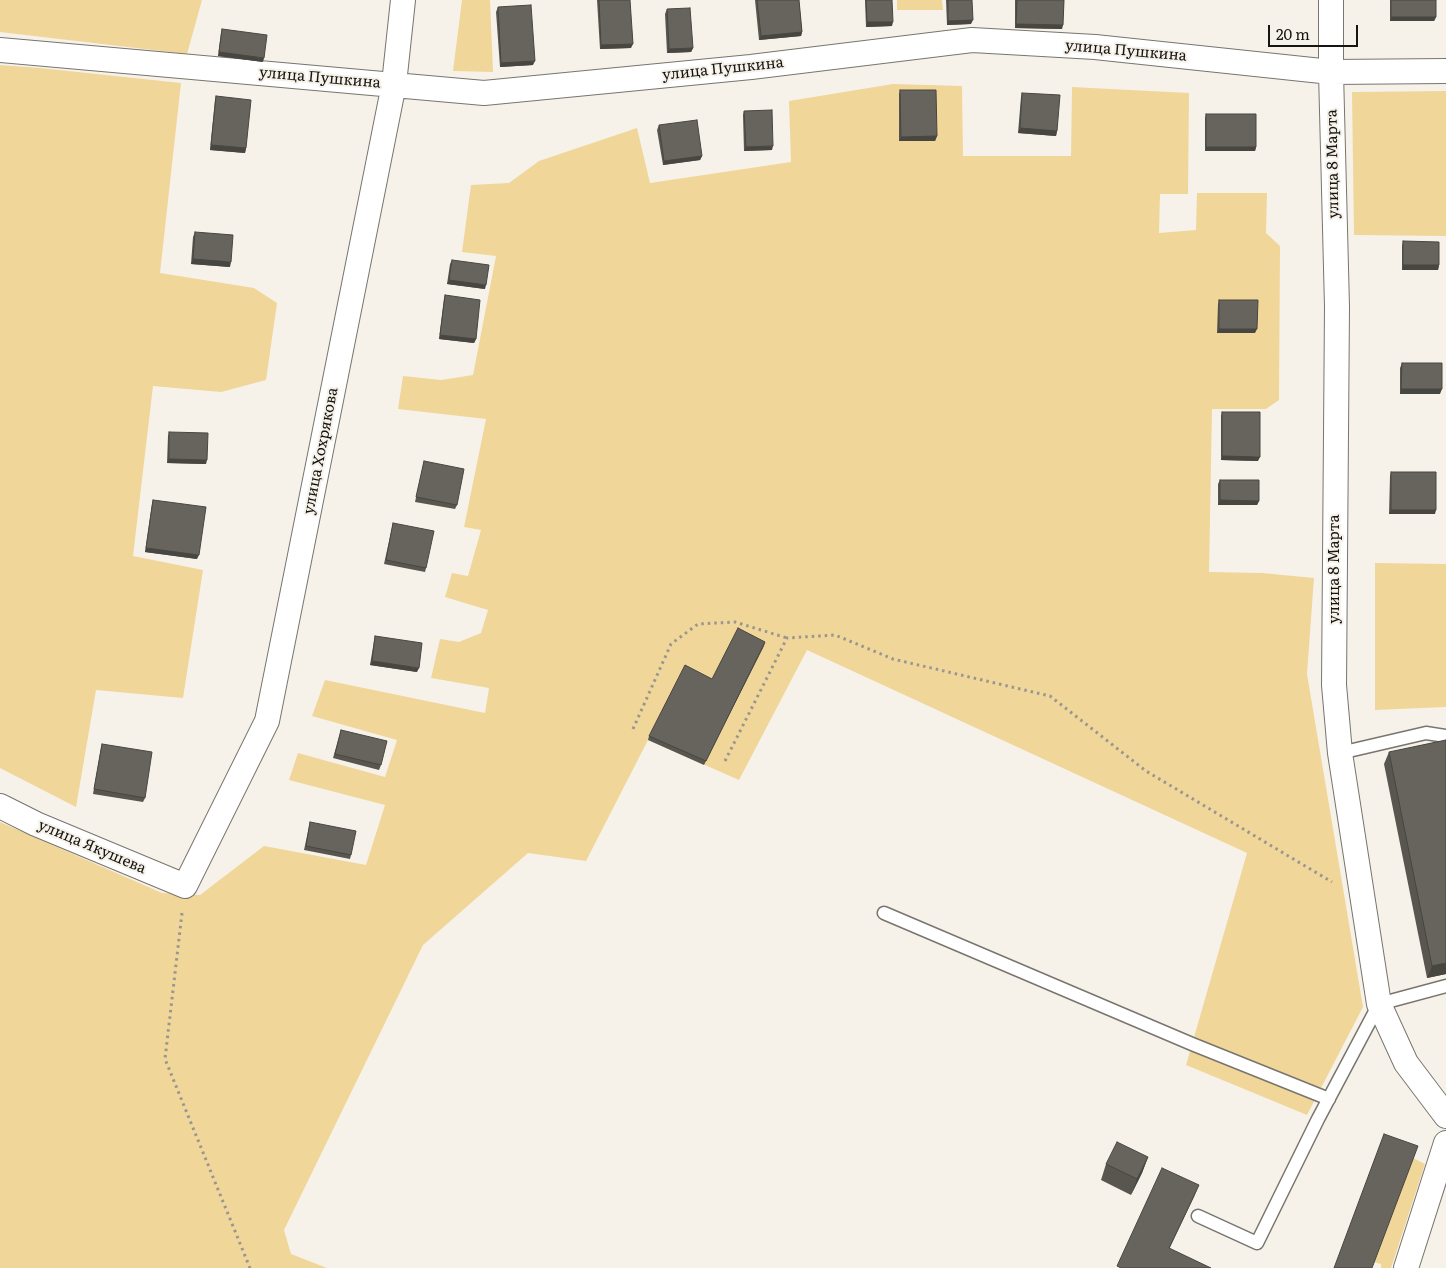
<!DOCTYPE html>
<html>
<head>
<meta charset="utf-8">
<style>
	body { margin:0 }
	#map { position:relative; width:1446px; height:1268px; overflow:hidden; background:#f6f2ea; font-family:Literata,serif }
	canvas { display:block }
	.scale { position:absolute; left:1268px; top:25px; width:90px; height:22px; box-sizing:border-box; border:2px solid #161512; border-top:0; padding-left:6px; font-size:15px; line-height:18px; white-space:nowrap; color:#161512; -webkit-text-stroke:4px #f6f2ea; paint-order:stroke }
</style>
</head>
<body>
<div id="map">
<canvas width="1446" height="1268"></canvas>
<div class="scale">20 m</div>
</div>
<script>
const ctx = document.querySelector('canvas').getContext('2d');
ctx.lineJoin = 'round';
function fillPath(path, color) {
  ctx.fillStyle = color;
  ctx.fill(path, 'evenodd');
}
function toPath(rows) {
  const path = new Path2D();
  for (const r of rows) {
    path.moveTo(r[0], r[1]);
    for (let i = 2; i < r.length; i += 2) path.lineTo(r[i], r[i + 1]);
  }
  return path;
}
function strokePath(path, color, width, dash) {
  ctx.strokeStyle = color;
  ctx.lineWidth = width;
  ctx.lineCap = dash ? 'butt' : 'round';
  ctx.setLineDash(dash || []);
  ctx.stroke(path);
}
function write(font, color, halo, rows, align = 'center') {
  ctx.font = font + ' Literata,serif';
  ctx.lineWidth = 4;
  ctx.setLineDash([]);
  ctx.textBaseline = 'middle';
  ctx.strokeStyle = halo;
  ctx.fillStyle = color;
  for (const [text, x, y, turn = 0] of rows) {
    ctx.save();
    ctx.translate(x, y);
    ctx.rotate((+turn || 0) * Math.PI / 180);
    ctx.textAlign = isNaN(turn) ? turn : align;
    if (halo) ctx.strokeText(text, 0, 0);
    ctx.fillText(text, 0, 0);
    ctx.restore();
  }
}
const green = toPath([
	[0,0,202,0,187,54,0,32],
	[462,0,490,0,493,72,453,71],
	[897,0,942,0,943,10,897,10],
	[0,65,40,68,181,83,160,273,254,288,277,303,266,380,221,392,153,386,133,556,203,570,183,698,96,690,76,807,0,768],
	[893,84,962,86,963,156,1071,156,1072,87,1189,93,1188,194,1160,194,1159,233,1196,230,1197,193,1267,193,1266,233,1280,246,1279,400,1266,409,1212,409,1209,572,1262,573,1314,578,1307,674,1363,1007,1307,1115,1186,1065,1247,853,807,650,739,780,648,740,586,861,528,853,423,945,284,1230,291,1254,327,1268,0,1268,0,822,162,893,200,895,264,846,366,865,385,805,289,780,298,753,385,777,397,740,312,716,325,680,485,713,489,688,431,678,440,639,459,642,481,633,488,610,445,597,452,573,468,576,481,530,464,527,486,419,398,409,403,376,441,380,473,375,496,256,462,252,471,185,509,183,539,161,637,128,650,183,791,162,789,101],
	[1446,91,1446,236,1354,235,1352,92],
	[1375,563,1446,564,1446,707,1375,710],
	[1413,1158,1425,1164,1391,1268,1381,1268,1381,1264,1374,1262]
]);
const path = toPath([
	[633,729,671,644,698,624,735,622,787,638],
	[725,761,787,638,835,635,893,659,1050,696,1146,771,1332,882],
	[182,913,165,1059,250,1268]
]);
const lane = toPath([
	[1340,753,1426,733,1446,736],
	[884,913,1192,1044,1329,1099],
	[1198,1216,1257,1243,1318,1119,1379,1004,1446,986]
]);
const street = toPath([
	[1331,0,1331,72,1337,307,1334,685,1340,753,1379,1004,1406,1063,1446,1116],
	[0,50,484,93,751,67,972,40,1095,47,1331,72,1446,71],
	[0,806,36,824,185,886,267,721,394,84,403,0],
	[1406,1268,1446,1143]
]);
const wall = toPath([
	[597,0,630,0,631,48,600,49],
	[755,0,799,0,802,32,801,36,759,40],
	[865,0,892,0,892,26,866,27],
	[946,0,972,0,971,24,947,25],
	[1015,0,1064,0,1062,29,1015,28],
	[1390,0,1436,0,1436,17,1434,21,1390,21],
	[498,7,533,65,500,67,496,12],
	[667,9,693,48,691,52,667,53,665,14],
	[222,29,263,62,218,56,221,33],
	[900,90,937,136,935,141,899,141,899,94],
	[1022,93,1057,131,1056,136,1018,133,1021,97],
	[216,96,246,148,245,153,210,150,215,100],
	[744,111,772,150,744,151,743,115],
	[1206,114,1256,147,1255,151,1205,151,1205,118],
	[659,125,702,156,700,160,663,165,657,130],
	[195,232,230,267,191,264,193,237],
	[1403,241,1439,265,1438,270,1402,270,1402,246],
	[452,260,485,289,447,284,450,264],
	[445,295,476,339,474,343,439,339,444,299],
	[1219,300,1255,333,1217,333,1218,304],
	[1402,363,1440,394,1400,394,1400,368],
	[1222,412,1258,461,1221,460,1221,416],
	[169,432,206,464,167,463,168,436],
	[424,461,457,505,455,509,415,502],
	[1391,472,1435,514,1389,514,1390,476],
	[1220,480,1259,501,1257,505,1218,505,1218,484],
	[153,500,197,559,145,552,152,504],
	[393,523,426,568,425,572,384,564],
	[375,636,417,672,370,665,374,641],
	[765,642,704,765,648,740,649,736,712,679],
	[341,730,381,765,379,770,333,758],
	[102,744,145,798,143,802,93,794,101,748],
	[1389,752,1446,974,1427,978,1384,764],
	[310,822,351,855,350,859,304,850],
	[1148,1157,1142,1173,1131,1195,1101,1180,1106,1164]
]);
const shadedWall = toPath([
	[1391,17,1436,17,1434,21,1390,21],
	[973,20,971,24,947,25,948,21],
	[867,22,893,22,892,26,866,27],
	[1016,24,1063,25,1062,29,1015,28],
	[802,32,801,36,759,40,761,36],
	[633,44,631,48,600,49,601,45],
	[693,48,691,52,667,53,669,49],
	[219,52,264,58,263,62,218,56],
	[535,61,533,65,500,67,501,63],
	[1020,128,1057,131,1056,136,1018,133],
	[937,136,935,141,899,141,901,137],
	[211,145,246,148,245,153,210,150],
	[773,146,772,150,744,151,746,147],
	[1206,147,1256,147,1255,151,1205,151],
	[702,156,700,160,663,165,664,161],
	[193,259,231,262,230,267,191,264],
	[1403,265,1439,265,1438,270,1402,270],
	[449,280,486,285,485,289,447,284],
	[1219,329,1257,329,1255,333,1217,333],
	[440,335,476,339,474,343,439,339],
	[1401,389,1442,389,1440,394,1400,394],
	[1222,456,1260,457,1258,461,1221,460],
	[169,459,207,460,206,464,167,463],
	[1220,500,1259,501,1257,505,1218,505],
	[1391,510,1436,510,1435,514,1389,514],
	[146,548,199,555,197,559,145,552],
	[765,642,764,646,704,765,706,761],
	[372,661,419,668,417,672,370,665],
	[1446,963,1446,974,1427,978,1432,966],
	[1148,1157,1142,1173,1131,1195,1137,1179],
	[1199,1185,1194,1197,1164,1260,1169,1248]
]);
const building = toPath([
	[599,0,630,0,633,44,601,45,599,0],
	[757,0,799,0,802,32,761,36,757,0],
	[866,0,892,0,893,22,867,22,866,0],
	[948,0,972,0,973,20,948,21,948,0],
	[1017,0,1064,0,1063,25,1016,24,1017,0],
	[1391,0,1436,0,1436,17,1391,17,1391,0],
	[531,5,535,61,501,63,498,7,531,5],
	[690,8,693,48,669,49,667,9,690,8],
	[222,29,267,35,264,58,219,52,222,29],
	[900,90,936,90,937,136,901,137,900,90],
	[1022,93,1060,95,1057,131,1020,128,1022,93],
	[216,96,251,100,246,148,211,145,216,96],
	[772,110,773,146,746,147,744,111,772,110],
	[1206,114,1256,114,1256,147,1206,147,1206,114],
	[697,120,702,156,664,161,659,125,697,120],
	[195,232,233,235,231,262,193,259,195,232],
	[1403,241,1439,242,1439,265,1403,265,1403,241],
	[452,260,489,265,486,285,449,280,452,260],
	[445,295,480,300,476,339,440,335,445,295],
	[1219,300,1258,300,1257,329,1219,329,1219,300],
	[1402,363,1442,363,1442,389,1401,389,1402,363],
	[1222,412,1260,412,1260,457,1222,456,1222,412],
	[169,432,208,433,207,460,169,459,169,432],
	[424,461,464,469,457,505,416,497,424,461],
	[1391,472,1436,472,1436,510,1391,510,1391,472],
	[1220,480,1259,480,1259,501,1220,500,1220,480],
	[153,500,206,507,199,555,146,548,153,500],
	[393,523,434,531,426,568,386,560,393,523],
	[738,628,765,642,706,761,649,736,685,665,712,679,738,628],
	[375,636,422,643,419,668,372,661,375,636],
	[341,730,387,741,381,765,335,754,341,730],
	[1446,740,1446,963,1432,966,1389,752,1446,740],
	[102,744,152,752,145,798,94,789,102,744],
	[310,822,356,831,351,855,306,846,310,822],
	[1384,1134,1418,1146,1372,1268,1334,1268,1384,1134],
	[1117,1142,1148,1157,1137,1179,1106,1164,1117,1142],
	[1162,1168,1199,1185,1169,1248,1211,1268,1121,1268,1117,1266,1162,1168]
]);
const streetNames = [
	["улица Пушкина",1126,51,5],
	["улица Пушкина",723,69,-6],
	["улица Пушкина",320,78,5],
	["улица 8 Марта",1333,164,-91],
	["улица Хохрякова",321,451,-79],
	["улица 8 Марта",1335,569,-90],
	["улица Якушева",92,847,23]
];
fillPath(green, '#f1d699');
strokePath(lane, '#78756e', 15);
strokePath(street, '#78756e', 26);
strokePath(path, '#999690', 3, [2.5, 4]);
strokePath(lane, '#fff', 12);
strokePath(street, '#fff', 24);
fillPath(wall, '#595650');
fillPath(shadedWall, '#484641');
fillPath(building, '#67645d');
strokePath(building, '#484641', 1);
write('15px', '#161512', '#f6f2ea', streetNames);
</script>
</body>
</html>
